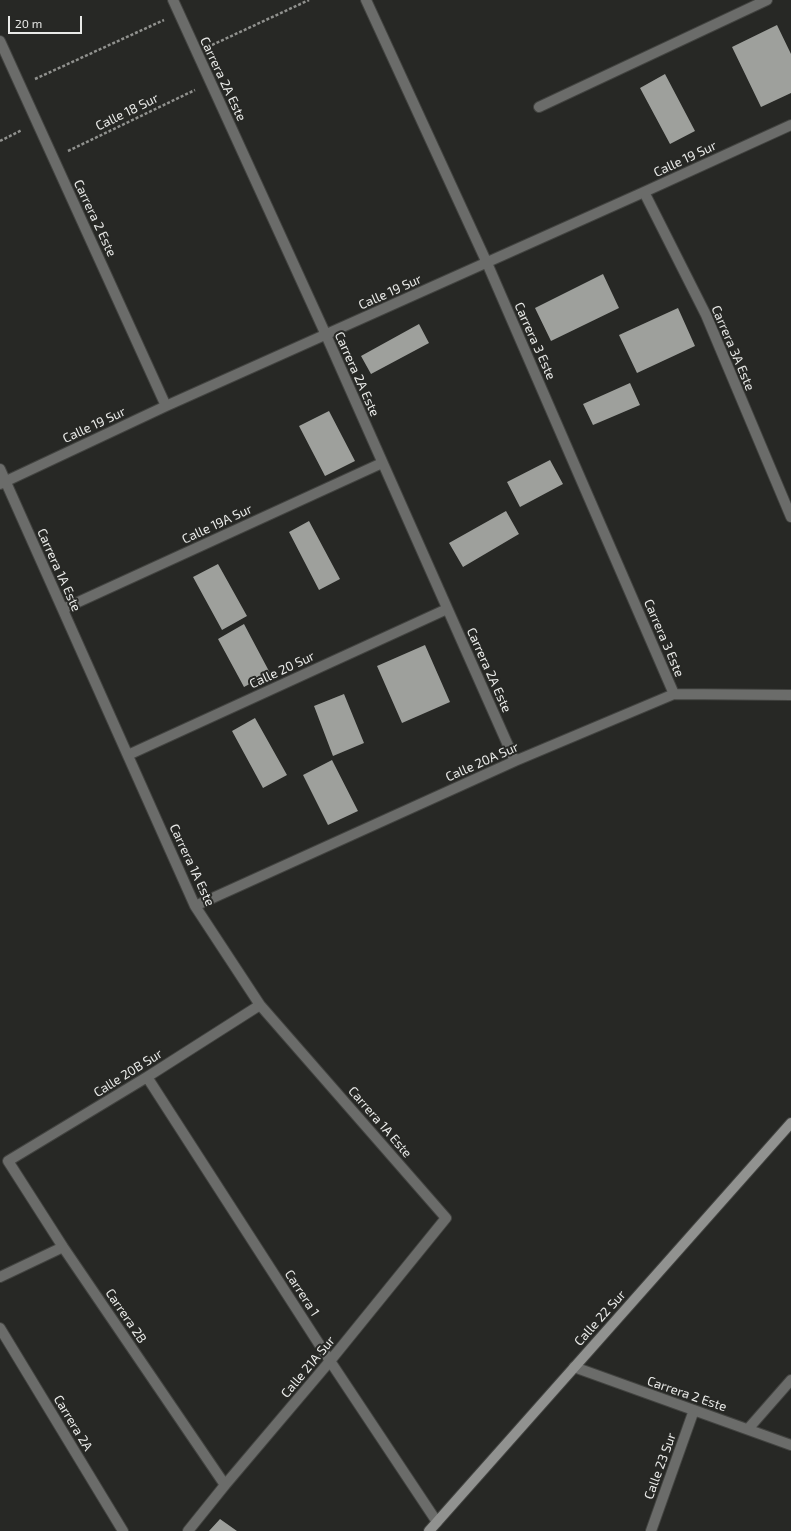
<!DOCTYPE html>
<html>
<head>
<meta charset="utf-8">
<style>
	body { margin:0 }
	#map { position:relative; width:791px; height:1531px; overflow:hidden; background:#272825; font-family:"Exo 2",sans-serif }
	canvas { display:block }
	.scale { position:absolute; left:8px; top:16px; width:74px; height:18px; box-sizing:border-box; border:2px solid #e9eae8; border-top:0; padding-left:5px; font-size:12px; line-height:14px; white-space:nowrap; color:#e9eae8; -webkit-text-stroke:3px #272825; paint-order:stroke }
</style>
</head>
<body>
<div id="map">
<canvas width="791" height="1531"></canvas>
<div class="scale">20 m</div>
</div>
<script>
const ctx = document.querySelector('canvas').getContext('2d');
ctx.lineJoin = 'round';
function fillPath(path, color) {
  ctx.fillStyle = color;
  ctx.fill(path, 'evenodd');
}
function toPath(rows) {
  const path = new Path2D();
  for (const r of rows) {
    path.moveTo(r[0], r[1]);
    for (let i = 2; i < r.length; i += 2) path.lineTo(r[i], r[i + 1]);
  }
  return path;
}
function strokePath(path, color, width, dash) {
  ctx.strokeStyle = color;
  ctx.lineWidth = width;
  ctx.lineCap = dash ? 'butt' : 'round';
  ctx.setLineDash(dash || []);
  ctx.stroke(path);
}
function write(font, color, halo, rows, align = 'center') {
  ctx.font = font + ' "Exo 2",sans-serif';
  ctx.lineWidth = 4;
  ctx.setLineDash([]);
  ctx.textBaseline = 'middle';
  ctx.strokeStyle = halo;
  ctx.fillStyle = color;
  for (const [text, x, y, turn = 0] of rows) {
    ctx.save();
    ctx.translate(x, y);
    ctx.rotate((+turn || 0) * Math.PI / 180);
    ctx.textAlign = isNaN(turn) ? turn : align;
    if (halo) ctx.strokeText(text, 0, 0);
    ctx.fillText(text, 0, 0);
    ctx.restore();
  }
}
const building = toPath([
	[777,25,791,54,791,93,761,107,732,47],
	[665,74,695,131,670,144,640,88],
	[603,274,619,308,551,341,535,308],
	[678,308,695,346,637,373,619,335],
	[419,324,429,343,371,374,361,356],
	[630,383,640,405,593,425,583,404],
	[329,411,355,461,325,476,299,426],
	[550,460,563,484,520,507,507,482],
	[506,511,519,534,463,567,449,543],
	[309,521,340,579,319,590,289,532],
	[218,564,247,616,222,630,193,577],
	[244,624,270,673,244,687,218,639],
	[425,645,450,702,402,723,377,666],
	[344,694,364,743,333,756,314,706],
	[255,718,287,775,263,788,232,731],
	[332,760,358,811,328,825,303,775],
	[220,1519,237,1531,209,1531]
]);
const path = toPath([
	[212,45,309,0],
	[35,79,164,20],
	[0,141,22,130],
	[68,151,195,90]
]);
const service = toPath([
	[539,107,767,0]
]);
const minor = toPath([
	[173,0,326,335,515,761],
	[366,0,487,263,674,694],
	[0,41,166,406],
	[644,192,706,315,791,517],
	[0,469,195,906,260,1005,446,1218,330,1361,225,1485,188,1531],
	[0,484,166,406,644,192,791,125],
	[63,609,382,463],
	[128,755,447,609],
	[195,906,515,761,674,694,791,695],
	[147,1077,330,1361,437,1522],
	[0,1277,63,1247],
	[0,1328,123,1531],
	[574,1367,791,1445],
	[748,1429,791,1380],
	[225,1485,63,1247,8,1161,147,1077,260,1005],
	[651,1531,694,1410]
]);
const secondary = toPath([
	[429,1531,791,1123]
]);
const streetNames = [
	["Carrera 2A Este",223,79,65],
	["Calle 18 Sur",127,112,-26],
	["Calle 19 Sur",685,159,-25],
	["Carrera 2 Este",95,218,65],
	["Calle 19 Sur",390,292,-24],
	["Carrera 3 Este",535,341,66],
	["Carrera 3A Este",733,348,67],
	["Carrera 2A Este",357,374,66],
	["Calle 19 Sur",94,425,-25],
	["Calle 19A Sur",217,524,-25],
	["Carrera 1A Este",59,570,66],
	["Carrera 3 Este",664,638,67],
	["Calle 20 Sur",282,670,-25],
	["Carrera 2A Este",489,670,66],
	["Calle 20A Sur",482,762,-24],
	["Carrera 1A Este",192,865,65],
	["Calle 20B Sur",128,1073,-32],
	["Carrera 1A Este",380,1122,49],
	["Carrera 1",302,1293,57],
	["Carrera 2B",126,1316,56],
	["Calle 22 Sur",600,1318,-48],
	["Calle 21A Sur",308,1367,-50],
	["Carrera 2 Este",687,1394,19],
	["Carrera 2A",73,1423,59],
	["Calle 23 Sur",660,1466,-70]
];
fillPath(building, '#9ea09c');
strokePath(service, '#424340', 12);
strokePath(minor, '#424340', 12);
strokePath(secondary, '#424340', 12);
strokePath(path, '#90918e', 2.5, [3, 2]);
strokePath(service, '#6b6c6a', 10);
strokePath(minor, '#6b6c6a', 10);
strokePath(secondary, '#919290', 10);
write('13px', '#e9eae8', '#272825', streetNames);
</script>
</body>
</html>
